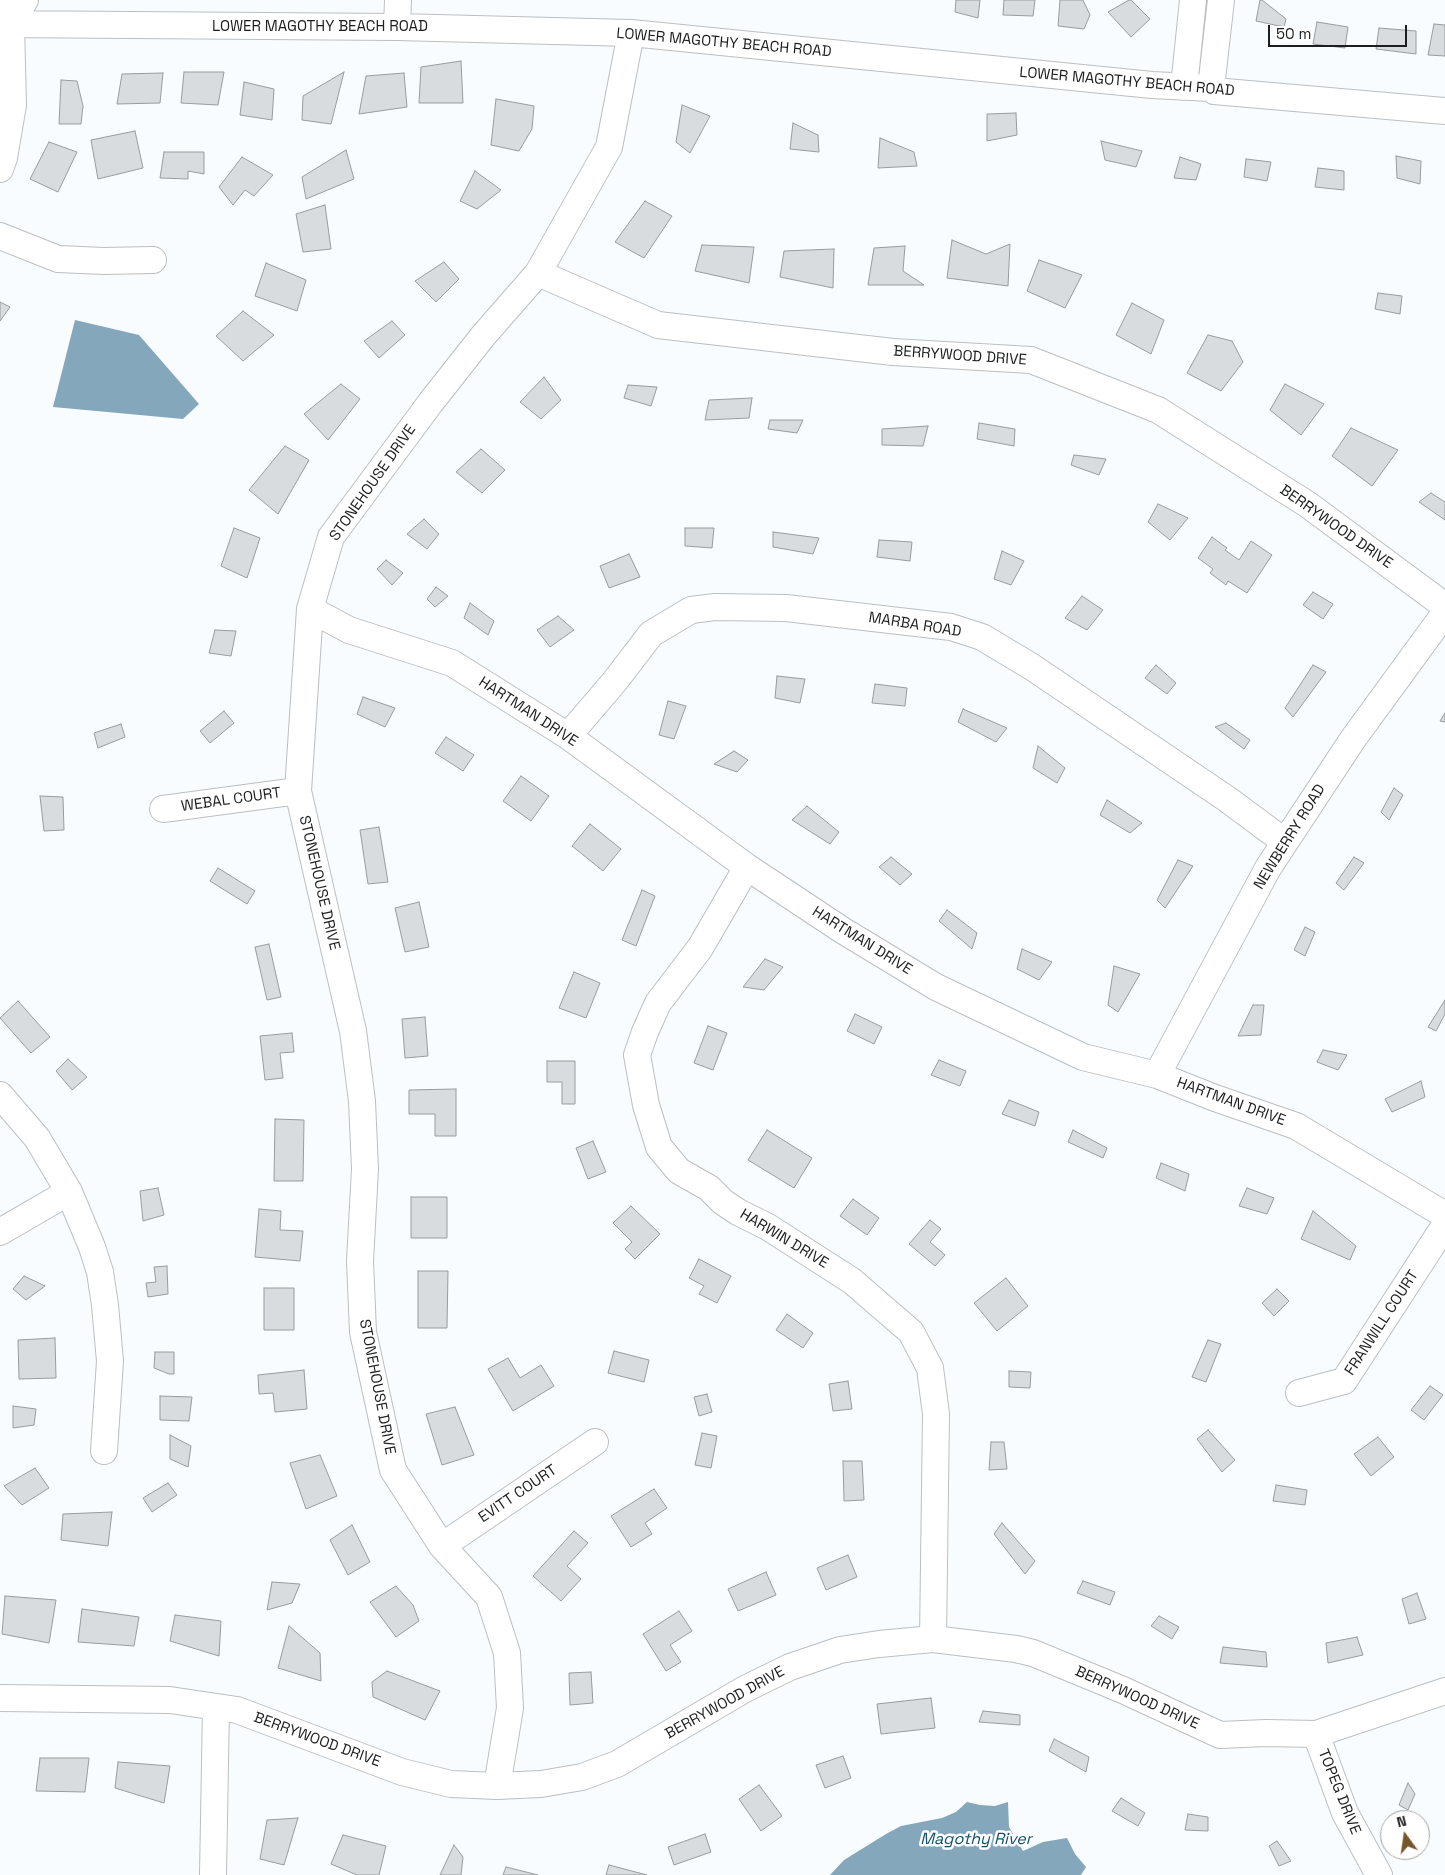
<!DOCTYPE html>
<html>
<head>
<meta charset="utf-8">
<style>
	body { margin:0 }
	#map { position:relative; width:1445px; height:1875px; overflow:hidden; background:#f8fcfe; font-family:"Space Grotesk",sans-serif }
	canvas { display:block }
	.north { position:absolute; left:1380px; top:1810px; width:50px; height:50px; box-sizing:border-box; background:#fff; border:1px solid #a4a5a5; border-radius:50%; rotate:346deg; font-size:14px; font-weight:700; line-height:20px; text-align:center; color:#1c1d1e }
	.north::after { content:''; display:block; margin:auto; width:18px; height:22px; background:#75572b; clip-path:polygon(50% 0,100% 100%,50% 72%,0 100%) }
	.scale { position:absolute; left:1268px; top:25px; width:139px; height:22px; box-sizing:border-box; border:2px solid #1c1d1e; border-top:0; padding-left:6px; font-size:15px; line-height:18px; white-space:nowrap; color:#1c1d1e; -webkit-text-stroke:4px #fff; paint-order:stroke }
</style>
</head>
<body>
<div id="map">
<canvas width="1445" height="1875"></canvas>
<div class="north">N</div>
<div class="scale">50 m</div>
</div>
<script>
const ctx = document.querySelector('canvas').getContext('2d');
ctx.lineJoin = 'round';
function fillPath(path, color) {
  ctx.fillStyle = color;
  ctx.fill(path, 'evenodd');
}
function toPath(rows) {
  const path = new Path2D();
  for (const r of rows) {
    path.moveTo(r[0], r[1]);
    for (let i = 2; i < r.length; i += 2) path.lineTo(r[i], r[i + 1]);
  }
  return path;
}
function strokePath(path, color, width, dash) {
  ctx.strokeStyle = color;
  ctx.lineWidth = width;
  ctx.lineCap = dash ? 'butt' : 'round';
  ctx.setLineDash(dash || []);
  ctx.stroke(path);
}
function write(font, color, halo, rows, align = 'center') {
  ctx.font = font + ' "Space Grotesk",sans-serif';
  ctx.lineWidth = 5;
  ctx.setLineDash([]);
  ctx.textBaseline = 'middle';
  ctx.strokeStyle = halo;
  ctx.fillStyle = color;
  for (const [text, x, y, turn = 0] of rows) {
    ctx.save();
    ctx.translate(x, y);
    ctx.rotate((+turn || 0) * Math.PI / 180);
    ctx.textAlign = isNaN(turn) ? turn : align;
    if (halo) ctx.strokeText(text, 0, 0);
    ctx.fillText(text, 0, 0);
    ctx.restore();
  }
}
const water = toPath([
	[75,320,139,335,199,404,183,419,53,407],
	[967,1802,980,1805,995,1806,1008,1802,1009,1827,1023,1851,1043,1842,1067,1838,1075,1854,1086,1867,1081,1875,830,1875,844,1860,886,1834,901,1826,942,1818,956,1812]
]);
const building = toPath([
	[956,0,980,0,978,18,955,12,956,0],
	[1004,0,1035,0,1033,16,1003,15,1004,0],
	[1060,0,1083,0,1090,15,1084,29,1058,26,1060,0],
	[1129,0,1131,0,1150,19,1131,37,1108,12,1129,0],
	[1260,0,1262,0,1286,19,1284,27,1256,21,1260,0],
	[1317,22,1348,27,1345,48,1313,44,1317,22],
	[1434,24,1445,25,1445,56,1428,55,1434,24],
	[1379,28,1416,31,1416,54,1376,49,1379,28],
	[461,61,463,103,419,103,421,67,461,61],
	[184,72,224,72,218,105,181,103,184,72],
	[344,72,331,124,302,120,303,96,344,72],
	[163,73,160,103,117,104,122,74,163,73],
	[404,73,407,107,359,114,366,76,404,73],
	[61,80,77,81,83,106,81,124,59,124,61,80],
	[244,82,274,89,272,120,240,115,244,82],
	[496,99,534,106,532,129,519,151,491,145,496,99],
	[682,105,710,116,690,153,676,142,682,105],
	[1016,113,1017,135,987,141,987,114,1016,113],
	[793,123,818,135,819,152,790,149,793,123],
	[135,131,143,168,98,179,91,140,135,131],
	[880,138,914,152,917,166,878,168,880,138],
	[1101,141,1142,151,1136,167,1105,160,1101,141],
	[49,142,77,152,58,192,30,179,49,142],
	[346,150,354,179,306,199,302,177,346,150],
	[164,152,204,152,204,174,188,171,188,179,160,178,164,152],
	[1396,156,1421,161,1420,184,1397,178,1396,156],
	[242,157,273,175,254,196,245,190,233,205,219,187,242,157],
	[1180,157,1201,164,1196,180,1174,178,1180,157],
	[1246,159,1271,162,1267,181,1244,177,1246,159],
	[1318,168,1344,171,1344,190,1315,187,1318,168],
	[475,171,501,190,477,209,460,201,475,171],
	[645,201,672,216,644,258,615,242,645,201],
	[325,205,331,249,303,252,296,214,325,205],
	[952,240,986,254,1010,244,1008,286,947,278,952,240],
	[702,245,754,247,749,283,695,271,702,245],
	[905,246,903,271,924,285,868,285,874,248,905,246],
	[834,249,833,288,780,277,784,251,834,249],
	[1039,260,1082,275,1065,308,1027,291,1039,260],
	[444,262,459,279,436,302,415,281,444,262],
	[266,263,306,280,297,311,255,296,266,263],
	[1378,293,1402,296,1400,314,1375,309,1378,293],
	[0,302,10,307,0,321,0,302],
	[1132,303,1164,320,1151,354,1116,335,1132,303],
	[243,311,274,335,243,361,216,336,243,311],
	[392,321,405,335,379,358,364,341,392,321],
	[1208,335,1232,341,1243,362,1221,391,1187,373,1208,335],
	[544,377,561,400,541,419,520,402,544,377],
	[341,384,360,399,328,440,304,414,341,384],
	[1285,384,1324,404,1301,435,1270,410,1285,384],
	[628,385,657,387,651,406,624,398,628,385],
	[752,398,749,418,705,420,709,400,752,398],
	[770,420,803,420,797,433,768,429,770,420],
	[979,423,1015,429,1014,446,977,439,979,423],
	[928,426,923,446,882,445,882,429,928,426],
	[1351,428,1398,450,1372,486,1332,456,1351,428],
	[285,446,309,460,278,514,249,490,285,446],
	[481,449,505,470,482,493,456,472,481,449],
	[1074,455,1106,459,1099,475,1071,465,1074,455],
	[1431,493,1445,502,1445,520,1419,502,1431,493],
	[1158,504,1188,518,1170,540,1148,522,1158,504],
	[424,519,439,534,427,549,407,534,424,519],
	[234,528,260,538,247,578,221,566,234,528],
	[685,528,714,528,712,548,685,546,685,528],
	[773,532,819,538,813,554,773,547,773,532],
	[1212,537,1227,548,1225,550,1239,560,1251,541,1272,555,1247,593,1228,581,1226,585,1210,573,1213,569,1198,558,1212,537],
	[879,540,912,542,910,561,877,557,879,540],
	[1002,551,1024,561,1011,585,994,579,1002,551],
	[629,554,640,577,609,588,600,566,629,554],
	[386,560,403,573,392,585,377,569,386,560],
	[436,587,448,596,435,607,427,599,436,587],
	[1313,592,1333,604,1323,619,1303,605,1313,592],
	[1082,596,1103,610,1087,630,1065,618,1082,596],
	[470,603,494,621,488,635,464,618,470,603],
	[558,616,574,630,550,647,537,630,558,616],
	[215,630,236,631,231,656,209,653,215,630],
	[1156,665,1176,683,1167,694,1145,678,1156,665],
	[1313,665,1326,672,1293,717,1285,708,1313,665],
	[777,676,805,679,800,703,775,698,777,676],
	[875,684,907,688,905,706,872,703,875,684],
	[363,697,395,708,385,727,357,714,363,697],
	[668,701,686,706,674,739,659,735,668,701],
	[963,709,1007,728,996,742,958,722,963,709],
	[224,711,234,723,210,743,200,731,224,711],
	[1445,713,1445,722,1440,721,1445,713],
	[1226,723,1250,740,1244,749,1215,727,1226,723],
	[121,724,125,737,98,748,94,733,121,724],
	[446,737,474,755,463,771,435,753,446,737],
	[1038,746,1065,768,1057,783,1033,768,1038,746],
	[734,751,748,760,737,772,714,764,734,751],
	[521,776,549,796,531,821,503,801,521,776],
	[1394,788,1403,795,1389,820,1381,812,1394,788],
	[40,796,63,797,64,830,44,831,40,796],
	[1107,800,1142,823,1130,833,1100,815,1107,800],
	[807,806,839,832,830,844,792,820,807,806],
	[590,824,621,849,603,871,572,846,590,824],
	[379,827,388,882,368,884,360,830,379,827],
	[891,857,912,874,900,885,879,867,891,857],
	[1354,857,1364,863,1344,890,1336,883,1354,857],
	[1178,860,1193,866,1165,908,1157,900,1178,860],
	[218,868,255,891,247,904,210,881,218,868],
	[642,890,655,896,636,946,622,940,642,890],
	[419,902,429,947,405,952,395,908,419,902],
	[947,910,977,933,972,949,939,921,947,910],
	[1305,927,1315,932,1305,956,1294,950,1305,927],
	[269,944,281,997,267,1000,255,947,269,944],
	[1022,949,1052,962,1039,980,1017,969,1022,949],
	[765,959,783,967,764,990,743,987,765,959],
	[1114,966,1140,974,1118,1012,1108,1005,1114,966],
	[574,972,600,983,586,1018,559,1008,574,972],
	[1445,1000,1445,1014,1436,1031,1428,1027,1445,1000],
	[18,1001,50,1037,31,1053,0,1018,18,1001],
	[1253,1005,1264,1005,1261,1035,1238,1036,1253,1005],
	[855,1014,882,1027,874,1044,847,1031,855,1014],
	[425,1017,428,1056,405,1058,402,1019,425,1017],
	[708,1026,727,1033,713,1070,694,1063,708,1026],
	[292,1033,294,1052,280,1053,283,1078,265,1080,260,1036,292,1033],
	[1323,1050,1347,1055,1338,1070,1317,1062,1323,1050],
	[68,1059,87,1077,72,1090,56,1071,68,1059],
	[939,1060,966,1071,960,1086,931,1075,939,1060],
	[547,1061,575,1061,575,1104,562,1104,562,1082,547,1082,547,1061],
	[1421,1081,1425,1097,1392,1112,1385,1099,1421,1081],
	[456,1089,456,1136,435,1136,435,1114,409,1114,409,1090,456,1089],
	[1009,1100,1039,1112,1035,1126,1002,1114,1009,1100],
	[275,1119,304,1120,303,1181,274,1181,275,1119],
	[767,1130,812,1158,794,1188,748,1160,767,1130],
	[1073,1130,1107,1148,1103,1158,1068,1142,1073,1130],
	[593,1141,606,1172,588,1179,576,1148,593,1141],
	[1161,1163,1189,1174,1185,1191,1156,1178,1161,1163],
	[158,1188,164,1215,143,1221,140,1191,158,1188],
	[1247,1188,1274,1198,1267,1214,1239,1206,1247,1188],
	[411,1197,447,1197,447,1238,411,1238,411,1197],
	[853,1199,879,1218,867,1235,840,1216,853,1199],
	[631,1206,660,1234,635,1259,625,1249,632,1242,613,1223,631,1206],
	[259,1209,281,1211,280,1230,303,1231,300,1261,255,1257,259,1209],
	[1313,1211,1356,1246,1350,1260,1301,1239,1313,1211],
	[930,1220,941,1229,930,1242,945,1255,935,1266,909,1244,930,1220],
	[699,1259,731,1276,717,1303,699,1294,704,1286,689,1278,699,1259],
	[167,1266,168,1294,148,1297,146,1283,156,1282,154,1267,167,1266],
	[418,1271,448,1271,447,1328,418,1328,418,1271],
	[24,1276,45,1286,26,1300,13,1289,24,1276],
	[1006,1278,1028,1306,997,1331,974,1303,1006,1278],
	[264,1288,294,1288,294,1330,264,1330,264,1288],
	[1277,1289,1289,1301,1274,1316,1262,1303,1277,1289],
	[787,1314,813,1333,803,1348,776,1330,787,1314],
	[55,1338,56,1378,19,1379,18,1340,55,1338],
	[1208,1340,1221,1344,1206,1382,1192,1377,1208,1340],
	[614,1351,649,1360,644,1382,608,1373,614,1351],
	[155,1352,174,1352,174,1374,169,1374,154,1368,155,1352],
	[508,1358,520,1378,541,1365,554,1386,513,1411,488,1369,508,1358],
	[304,1370,307,1409,275,1412,273,1393,259,1394,258,1375,304,1370],
	[1009,1371,1031,1372,1030,1388,1009,1387,1009,1371],
	[848,1381,852,1409,833,1411,829,1384,848,1381],
	[1430,1386,1443,1395,1424,1420,1411,1410,1430,1386],
	[707,1394,712,1412,699,1416,694,1397,707,1394],
	[160,1396,192,1397,189,1421,160,1420,160,1396],
	[13,1406,36,1409,34,1425,13,1428,13,1406],
	[455,1407,474,1455,442,1465,426,1414,455,1407],
	[1208,1430,1235,1460,1222,1472,1197,1439,1208,1430],
	[702,1433,717,1436,711,1468,695,1465,702,1433],
	[170,1435,191,1446,188,1467,170,1459,170,1435],
	[1378,1437,1394,1457,1371,1476,1354,1454,1378,1437],
	[991,1442,1004,1442,1007,1469,989,1470,991,1442],
	[320,1455,337,1496,306,1509,290,1463,320,1455],
	[843,1461,862,1461,864,1500,844,1501,843,1461],
	[35,1468,49,1488,22,1505,4,1486,35,1468],
	[168,1483,177,1495,152,1512,143,1498,168,1483],
	[1276,1485,1307,1490,1305,1505,1273,1501,1276,1485],
	[654,1489,667,1508,645,1523,652,1534,631,1547,611,1516,654,1489],
	[112,1512,108,1546,61,1540,63,1514,112,1512],
	[1002,1523,1035,1561,1025,1574,994,1534,1002,1523],
	[352,1525,370,1562,348,1575,330,1540,352,1525],
	[574,1531,588,1543,567,1566,581,1579,561,1601,533,1576,574,1531],
	[848,1555,857,1577,826,1590,817,1568,848,1555],
	[766,1572,776,1595,738,1611,728,1589,766,1572],
	[1083,1581,1115,1592,1110,1605,1077,1593,1083,1581],
	[272,1582,300,1584,292,1603,267,1610,272,1582],
	[396,1586,413,1605,419,1621,396,1637,370,1602,396,1586],
	[1417,1593,1426,1619,1409,1624,1402,1599,1417,1593],
	[5,1596,56,1600,49,1643,2,1634,5,1596],
	[82,1609,139,1617,134,1646,78,1642,82,1609],
	[679,1611,692,1631,670,1645,681,1662,666,1671,643,1634,679,1611],
	[175,1615,221,1621,219,1656,170,1641,175,1615],
	[1159,1616,1179,1627,1172,1639,1151,1626,1159,1616],
	[289,1626,320,1653,321,1681,278,1668,289,1626],
	[1357,1637,1363,1655,1328,1663,1326,1643,1357,1637],
	[1223,1647,1266,1652,1267,1667,1220,1663,1223,1647],
	[387,1671,440,1691,425,1720,373,1697,372,1682,387,1671],
	[591,1672,593,1703,570,1705,569,1673,591,1672],
	[931,1698,935,1728,881,1734,877,1704,931,1698],
	[983,1711,1020,1715,1020,1725,979,1722,983,1711],
	[1054,1739,1089,1757,1086,1772,1049,1751,1054,1739],
	[843,1756,851,1778,825,1788,816,1765,843,1756],
	[40,1758,89,1758,85,1792,36,1791,40,1758],
	[118,1762,170,1766,164,1803,115,1788,118,1762],
	[1408,1783,1415,1794,1408,1810,1399,1805,1408,1783],
	[759,1785,782,1816,761,1831,739,1799,759,1785],
	[1121,1798,1145,1813,1138,1826,1112,1811,1121,1798],
	[1188,1814,1208,1817,1208,1831,1185,1830,1188,1814],
	[298,1818,284,1865,260,1859,267,1820,298,1818],
	[705,1834,711,1852,674,1865,668,1847,705,1834],
	[343,1835,386,1846,379,1875,357,1875,331,1864,343,1835],
	[1277,1841,1291,1861,1279,1866,1269,1846,1277,1841],
	[454,1845,463,1857,461,1875,440,1875,454,1845],
	[609,1865,647,1875,606,1875,609,1865],
	[506,1867,538,1875,503,1875,506,1867]
]);
const minor = toPath([
	[0,24,397,27,631,33,1152,85,1211,88,1214,91,1445,111],
	[11,24,25,0],
	[397,27,398,0],
	[1184,87,1193,0],
	[1211,88,1221,0],
	[0,169,4,158,13,105,11,24,2,0],
	[0,236,58,259,104,261,153,260],
	[538,273,658,325,893,352,1031,360,1158,410,1307,504,1445,606],
	[310,609,349,630,452,663,568,736,747,867,842,930,936,987,1083,1057,1157,1075,1215,1098,1296,1126,1445,1215],
	[568,736,615,681,651,634,691,610,715,607,786,608,951,627,982,637,1032,667,1227,799,1285,842],
	[163,809,298,791],
	[747,867,700,948,658,1003,645,1032,637,1055,646,1105,659,1147,679,1171,709,1188,723,1202,738,1212,768,1227,852,1281,911,1332,930,1368,936,1414,933,1639],
	[1157,1075,1268,868,1353,739,1445,613],
	[0,1095,37,1138,69,1192,92,1247,100,1272,105,1305,110,1361,104,1451],
	[0,1232,69,1192],
	[1299,1393,1344,1381,1445,1225],
	[442,1546,595,1442],
	[0,1698,170,1700,237,1710,402,1772,451,1784,497,1786,541,1784,582,1777,617,1764,745,1689,790,1667,840,1650,879,1644,933,1639,1016,1649,1033,1653,1123,1690,1220,1735,1266,1733,1316,1734,1445,1691],
	[1316,1734,1345,1813,1379,1875],
	[497,1786,510,1708,507,1653,489,1597,442,1546,393,1470,363,1332,360,1261,365,1169,362,1101,353,1031,298,791,310,609,331,537,431,402,483,336,538,273,609,147,631,33],
	[213,1875,216,1707]
]);
const streetNames = [
	["LOWER MAGOTHY BEACH ROAD",320,27],
	["LOWER MAGOTHY BEACH ROAD",724,43,5],
	["LOWER MAGOTHY BEACH ROAD",1127,82,5],
	["BERRYWOOD DRIVE",960,356,4],
	["STONEHOUSE DRIVE",373,483,-55],
	["BERRYWOOD DRIVE",1336,527,35],
	["MARBA ROAD",915,625,9],
	["HARTMAN DRIVE",528,712,33],
	["WEBAL COURT",231,800,-8],
	["NEWBERRY ROAD",1290,837,-58],
	["STONEHOUSE DRIVE",319,883,77],
	["HARTMAN DRIVE",862,941,32],
	["HARTMAN DRIVE",1231,1102,20],
	["HARWIN DRIVE",784,1239,31],
	["FRANWILL COURT",1382,1323,-57],
	["STONEHOUSE DRIVE",377,1387,79],
	["EVITT COURT",518,1494,-34],
	["BERRYWOOD DRIVE",1137,1698,24],
	["BERRYWOOD DRIVE",725,1703,-29],
	["BERRYWOOD DRIVE",317,1740,20],
	["TOPEG DRIVE",1339,1792,68]
];
const waterNames = [
	["Magothy River",976,1840]
];
fillPath(water, '#85a7bb');
fillPath(building, '#d8dcde');
strokePath(building, '#989c9e', 1);
strokePath(minor, '#bbbfc1', 28);
strokePath(minor, '#fff', 26);
write('15px', '#1c1d1e', '#fff', streetNames);
write('italic 16px', '#0f506c', '#fff', waterNames);
</script>
</body>
</html>
